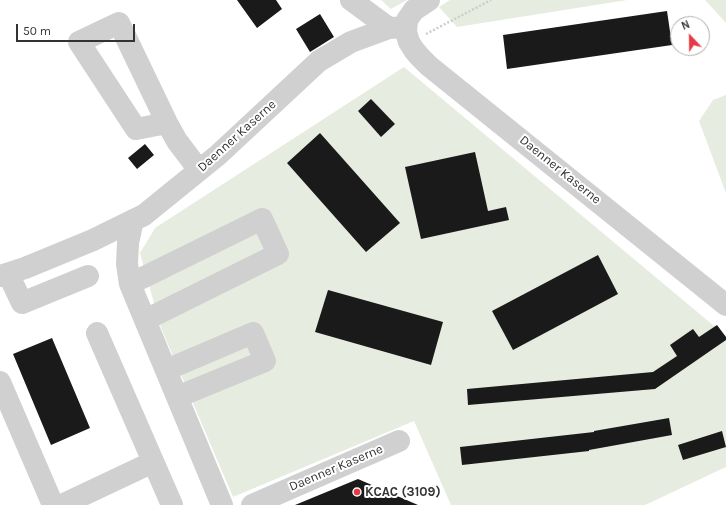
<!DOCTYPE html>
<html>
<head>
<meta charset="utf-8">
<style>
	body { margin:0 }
	#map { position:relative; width:726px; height:505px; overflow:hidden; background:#fff; font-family:Karla,sans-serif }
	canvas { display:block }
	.north { position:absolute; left:670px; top:16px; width:40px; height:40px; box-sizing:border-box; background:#fff; border:1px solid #adadad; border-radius:50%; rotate:338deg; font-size:11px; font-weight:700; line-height:16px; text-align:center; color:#333 }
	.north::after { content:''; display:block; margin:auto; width:14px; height:18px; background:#e63946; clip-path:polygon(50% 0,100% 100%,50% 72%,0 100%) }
	.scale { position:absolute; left:16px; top:24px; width:119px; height:18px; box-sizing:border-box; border:2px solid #333; border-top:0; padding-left:5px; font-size:12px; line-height:14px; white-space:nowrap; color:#333; -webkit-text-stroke:3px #fff; paint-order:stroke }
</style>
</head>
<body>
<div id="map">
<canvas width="726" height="505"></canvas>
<div class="north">N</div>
<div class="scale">50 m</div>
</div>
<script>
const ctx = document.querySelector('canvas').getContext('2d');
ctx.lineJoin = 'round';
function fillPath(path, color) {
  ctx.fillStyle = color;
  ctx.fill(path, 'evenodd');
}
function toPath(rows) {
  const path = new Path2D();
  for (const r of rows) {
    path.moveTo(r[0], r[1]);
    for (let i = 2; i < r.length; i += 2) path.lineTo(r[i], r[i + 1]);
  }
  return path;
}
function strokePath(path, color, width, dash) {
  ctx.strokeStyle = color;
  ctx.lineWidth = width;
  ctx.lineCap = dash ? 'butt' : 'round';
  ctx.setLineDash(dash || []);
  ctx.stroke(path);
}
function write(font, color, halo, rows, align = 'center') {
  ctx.font = font + ' Karla,sans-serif';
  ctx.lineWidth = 4;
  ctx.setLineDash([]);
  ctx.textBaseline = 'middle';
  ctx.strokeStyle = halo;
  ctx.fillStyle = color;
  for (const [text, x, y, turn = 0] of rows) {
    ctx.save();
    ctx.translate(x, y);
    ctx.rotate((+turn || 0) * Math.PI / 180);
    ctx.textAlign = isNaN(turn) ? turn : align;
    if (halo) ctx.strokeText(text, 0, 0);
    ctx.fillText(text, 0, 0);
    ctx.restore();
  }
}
const green = toPath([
	[381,0,407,0,391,9],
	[450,0,627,0,457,27,439,7],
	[705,0,726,0,726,23],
	[404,67,726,336,726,467,645,505,451,505,414,421,233,497,161,328,140,253,155,228],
	[726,95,726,193,699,121,713,100]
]);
const building = toPath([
	[237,0,276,0,282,9,257,28],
	[667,11,672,45,507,69,503,35],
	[320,14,334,37,310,52,296,29],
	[371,99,395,124,381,137,358,111],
	[320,133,400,223,366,252,287,163],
	[145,144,154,155,137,169,128,158],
	[475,152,488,211,506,207,509,220,421,239,405,167],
	[598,255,618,294,513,350,492,311],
	[328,290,443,322,431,365,315,332],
	[717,325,726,337,726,340,655,389,468,405,467,389,653,372,677,356,670,345,693,329,699,337],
	[52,338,90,428,51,445,13,354],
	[669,418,672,435,589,450,589,451,462,465,460,447,594,432,594,431],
	[722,431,726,447,683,460,678,445],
	[358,479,418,505,295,505]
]);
const path = toPath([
	[426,34,491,0]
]);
const minor = toPath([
	[351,0,389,28],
	[429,0,414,10,407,20,406,32,409,42,414,50,420,57,429,66,726,305],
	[167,123,136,129,79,42,119,23,167,123,177,141,199,170],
	[133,220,128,243,127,264,130,284,222,505],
	[10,273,13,284,22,303,88,276],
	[0,276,25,268,93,240,144,215,218,155,319,61,351,42,389,28,406,27],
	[130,284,262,219,278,254,145,320],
	[97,333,172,505],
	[166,370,253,333,265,361,177,397],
	[0,382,53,505],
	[62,505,153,462],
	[252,505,399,441]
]);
const markers = [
	[357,492,4,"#e63946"]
];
const streetNames = [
	["Daenner Kaserne",237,136,-42],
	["Daenner Kaserne",560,170,39],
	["Daenner Kaserne",336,468,-23]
];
const poiNames = [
	["KCAC (3109)",365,492]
];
fillPath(green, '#e6ecdf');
fillPath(building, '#1a1a1a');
strokePath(path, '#cdcdcd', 2.5, [2, 2]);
strokePath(minor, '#d0d0d0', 22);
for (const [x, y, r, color] of markers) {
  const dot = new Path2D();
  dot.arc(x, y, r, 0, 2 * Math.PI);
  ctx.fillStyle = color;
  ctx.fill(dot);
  strokePath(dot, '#fff', 1.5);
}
write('13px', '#333', '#fff', streetNames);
write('bold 13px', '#333', '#fff', poiNames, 'left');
</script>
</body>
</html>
